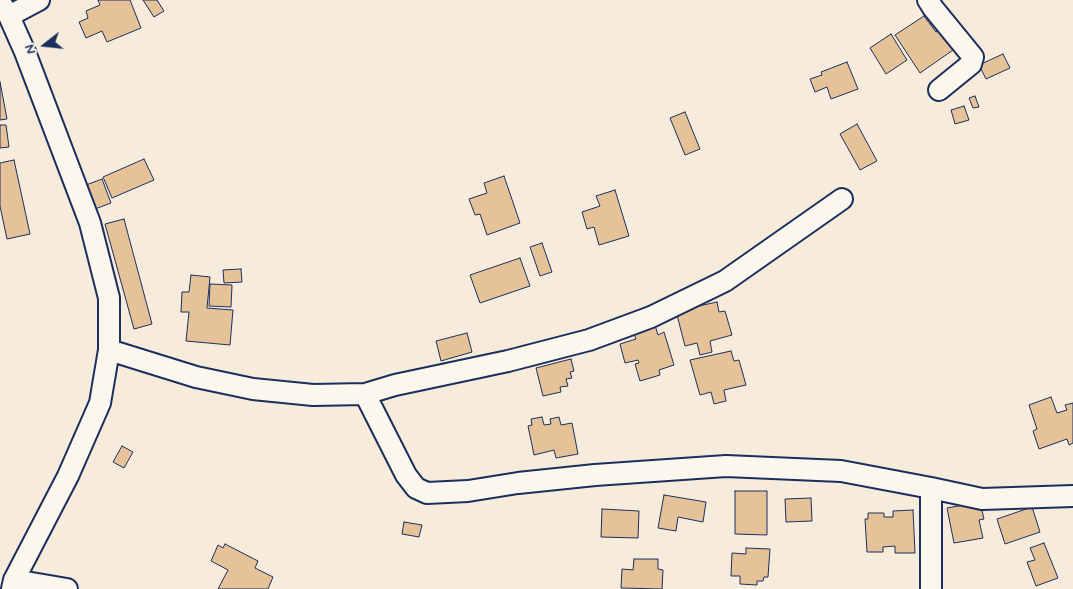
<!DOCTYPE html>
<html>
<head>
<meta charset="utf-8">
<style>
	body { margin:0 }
	#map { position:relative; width:1073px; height:589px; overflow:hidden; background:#f7ecdb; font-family:Mynerve,sans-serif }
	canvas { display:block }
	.north { position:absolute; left:20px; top:20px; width:50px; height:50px; -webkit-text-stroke:4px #fbf7ec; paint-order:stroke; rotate:254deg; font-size:14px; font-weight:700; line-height:20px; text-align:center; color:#1b2f5e }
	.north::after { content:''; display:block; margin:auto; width:18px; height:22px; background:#1b2f5e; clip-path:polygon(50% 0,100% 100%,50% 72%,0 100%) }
</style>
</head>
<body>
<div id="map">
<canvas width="1073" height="589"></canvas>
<div class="north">N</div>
</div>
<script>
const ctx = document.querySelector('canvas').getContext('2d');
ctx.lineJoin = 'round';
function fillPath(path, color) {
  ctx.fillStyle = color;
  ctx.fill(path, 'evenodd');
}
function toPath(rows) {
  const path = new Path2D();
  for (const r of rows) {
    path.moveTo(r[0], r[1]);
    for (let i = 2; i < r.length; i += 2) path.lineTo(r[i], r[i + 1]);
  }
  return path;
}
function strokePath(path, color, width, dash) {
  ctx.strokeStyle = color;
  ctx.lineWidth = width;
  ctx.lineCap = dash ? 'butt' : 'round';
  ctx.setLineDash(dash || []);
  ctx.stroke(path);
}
const building = toPath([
	[98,0,130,0,141,28,107,42,102,31,86,38,79,22,88,18,86,11,100,5,98,0],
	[143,0,157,0,164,11,154,17,143,0],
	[924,16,936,32,942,28,956,48,920,73,895,35,924,16],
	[891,34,907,60,886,74,870,48,891,34],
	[1003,54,1010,68,986,79,979,65,1003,54],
	[847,62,858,89,831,99,827,87,815,92,810,79,822,75,821,72,847,62],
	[0,82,7,119,0,120,0,82],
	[975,96,979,107,973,108,969,98,975,96],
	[964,106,969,120,955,124,951,110,964,106],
	[685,112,700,149,685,155,670,118,685,112],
	[857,124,877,161,860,170,840,134,857,124],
	[0,125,6,125,9,147,0,148,0,125],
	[144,159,154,180,112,198,103,177,144,159],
	[14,160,30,234,7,239,0,206,0,163,14,160],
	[504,176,520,223,487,235,480,214,475,215,469,199,487,193,484,183,504,176],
	[102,179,111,203,95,209,86,185,102,179],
	[615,190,629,236,599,245,594,227,587,229,582,212,600,206,596,196,615,190],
	[124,219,152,324,134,329,105,224,124,219],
	[542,243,552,272,540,276,530,247,542,243],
	[520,258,530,286,480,303,470,275,520,258],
	[241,269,242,282,224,283,223,270,241,269],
	[191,275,210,277,207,308,233,310,230,345,186,341,189,312,181,312,182,292,189,292,191,275],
	[210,284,232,285,231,307,209,306,210,284],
	[717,302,719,312,725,311,732,335,710,341,712,352,700,355,697,343,685,346,676,311,717,302],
	[655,325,658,335,664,332,674,365,659,370,660,375,640,381,635,364,639,363,638,360,625,363,620,344,636,339,633,332,655,325],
	[467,333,472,352,441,361,436,341,467,333],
	[731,351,734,361,739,360,746,385,724,390,726,401,714,404,711,392,700,395,690,360,731,351],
	[571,359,574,371,570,372,572,378,566,379,568,386,560,387,561,392,543,396,536,368,571,359],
	[1051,397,1057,413,1067,410,1065,405,1073,403,1073,443,1069,445,1067,439,1039,449,1033,431,1037,429,1029,405,1051,397],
	[542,417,544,425,551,424,550,419,559,417,561,425,572,423,578,454,556,458,554,450,534,455,528,426,532,425,531,419,542,417],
	[122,446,133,452,124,468,113,462,122,446],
	[735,491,767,491,767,535,735,534,735,491],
	[664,495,706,502,703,522,678,517,676,531,658,528,664,495],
	[811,498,812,521,786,522,785,499,811,498],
	[980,502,984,519,979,520,983,538,954,543,947,508,980,502],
	[1032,507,1040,532,1005,544,997,519,1032,507],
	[602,509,639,511,638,538,601,537,602,509],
	[913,510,915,553,895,553,895,546,883,547,883,552,867,552,865,519,868,519,868,513,884,513,884,517,893,517,893,511,913,510],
	[404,522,422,525,419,537,402,534,404,522],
	[1044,543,1058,578,1036,586,1027,562,1035,560,1030,548,1044,543],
	[225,544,258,561,255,568,273,577,268,589,218,589,228,570,211,561,218,545,223,548,225,544],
	[746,548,770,549,768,577,764,577,763,581,757,581,757,585,740,584,740,576,731,576,732,553,746,554,746,548],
	[634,559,658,559,658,569,663,570,662,589,621,588,622,569,633,570,634,559]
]);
const minor = toPath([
	[928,0,933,8,973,57,971,64,939,90],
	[0,2,9,16,25,52,90,223,109,298,109,350,100,403,68,476,14,580,12,589],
	[9,16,39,0],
	[109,350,196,377,253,389,313,395,365,394,395,385,508,361,589,340,651,317,725,281,842,199],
	[365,394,406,475,416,488,427,493,468,491,518,483,595,475,726,466,841,471,931,488,982,499,1073,496],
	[14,580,67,589],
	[931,589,931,488]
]);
fillPath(building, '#e5c297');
strokePath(building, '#1b2f5e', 1);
strokePath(minor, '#1b2f5e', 24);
strokePath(minor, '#fbf7ec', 20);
</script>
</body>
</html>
